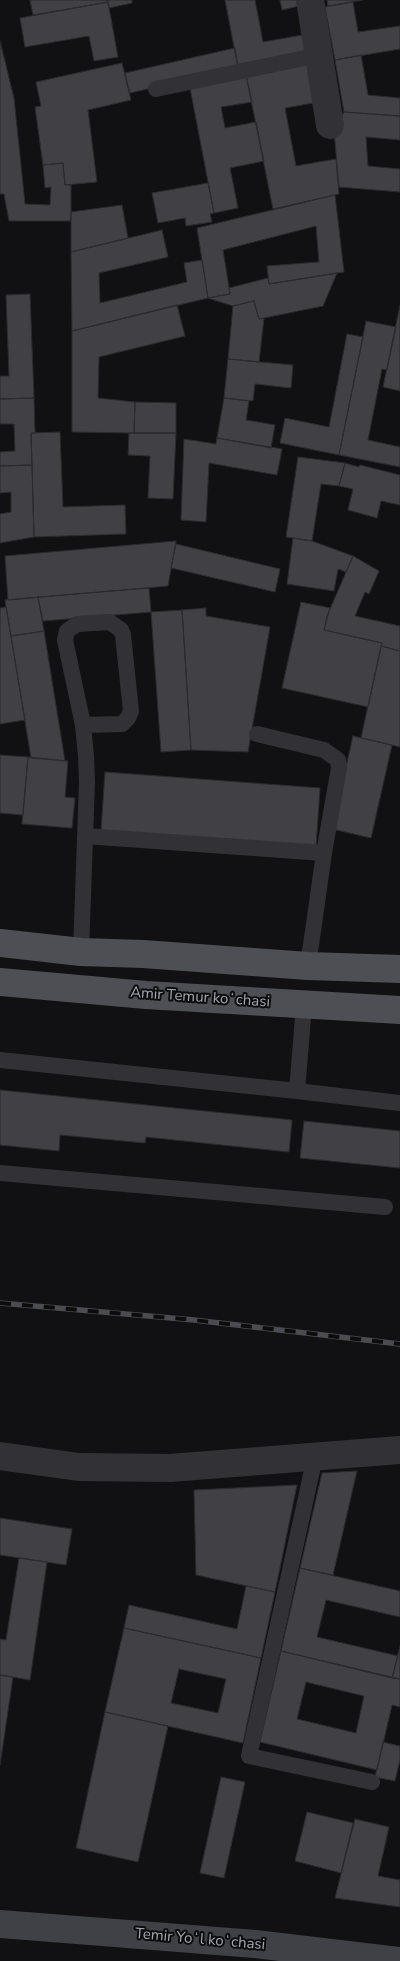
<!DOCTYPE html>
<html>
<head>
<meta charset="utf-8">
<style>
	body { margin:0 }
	canvas { display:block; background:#111012 }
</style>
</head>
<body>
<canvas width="400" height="1961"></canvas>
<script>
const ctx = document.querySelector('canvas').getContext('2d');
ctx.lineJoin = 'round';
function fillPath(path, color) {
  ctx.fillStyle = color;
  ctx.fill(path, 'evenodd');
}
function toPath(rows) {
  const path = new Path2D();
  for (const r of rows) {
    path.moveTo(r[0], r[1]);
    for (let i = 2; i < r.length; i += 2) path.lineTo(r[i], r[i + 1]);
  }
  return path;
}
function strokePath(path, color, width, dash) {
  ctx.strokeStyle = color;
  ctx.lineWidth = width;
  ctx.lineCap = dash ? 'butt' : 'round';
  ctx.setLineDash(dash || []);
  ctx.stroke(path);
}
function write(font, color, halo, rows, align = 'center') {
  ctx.font = font + ' "Nunito Sans",sans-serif';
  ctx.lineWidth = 4;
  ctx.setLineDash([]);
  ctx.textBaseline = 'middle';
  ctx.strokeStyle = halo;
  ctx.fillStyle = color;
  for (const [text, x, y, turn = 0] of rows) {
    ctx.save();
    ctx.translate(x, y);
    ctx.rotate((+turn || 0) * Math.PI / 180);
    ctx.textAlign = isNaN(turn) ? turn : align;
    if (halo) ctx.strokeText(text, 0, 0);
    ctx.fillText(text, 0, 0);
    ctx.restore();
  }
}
const building = toPath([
	[30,0,107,0,108,2,33,15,30,0],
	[107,0,132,0,132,3,109,8,107,0],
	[225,0,255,0,263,42,308,34,312,54,238,68,225,0],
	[280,0,298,0,299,6,282,10,280,0],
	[327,0,363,0,328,6,327,0],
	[108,2,118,57,94,61,89,36,25,47,20,18,108,2],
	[353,2,358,32,400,26,400,49,335,60,325,7,353,2],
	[0,41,14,98,25,204,50,205,51,187,45,188,43,165,63,163,65,185,71,185,71,221,9,221,4,194,0,194,0,41],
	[235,48,238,68,130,93,125,73,235,48],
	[361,55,368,95,400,98,400,116,344,112,335,60,361,55],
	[122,63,131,100,88,110,97,182,65,185,63,163,43,165,35,107,41,106,36,82,122,63],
	[311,63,319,102,285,108,296,166,336,159,339,194,273,209,246,75,311,63],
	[246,75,252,102,221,107,225,128,256,122,264,161,230,168,238,208,214,213,190,88,246,75],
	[344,112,400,116,400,140,366,137,368,166,400,169,400,192,339,187,334,131,344,112],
	[208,183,214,213,210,214,212,222,186,226,185,218,158,223,152,193,208,183],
	[335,195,344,272,269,284,267,266,319,262,316,226,223,250,230,294,208,298,197,228,335,195],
	[122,205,128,238,71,252,71,212,122,205],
	[162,230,168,257,99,273,100,303,187,282,184,263,202,260,208,298,72,331,71,252,162,230],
	[337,273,323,306,259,319,254,301,233,306,208,298,230,294,229,288,268,278,269,284,337,273],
	[30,294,34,398,0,399,0,376,9,376,6,295,30,294],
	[254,301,259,319,264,318,259,362,228,359,233,306,254,301],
	[177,305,185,336,99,357,98,398,135,402,134,433,72,432,72,331,177,305],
	[400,305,400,391,383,387,400,305],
	[366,321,396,327,387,370,382,369,368,440,400,447,400,467,339,455,366,321],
	[347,334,363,337,339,455,280,443,285,418,329,427,347,334],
	[228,359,293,365,291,388,255,384,253,401,224,398,228,359],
	[34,398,35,433,31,433,32,465,0,466,0,452,15,451,14,424,0,424,0,399,34,398],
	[224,398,249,401,246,420,275,425,271,448,217,438,224,398],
	[135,402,176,403,176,433,134,433,135,402],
	[60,432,63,507,125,505,126,534,34,537,31,433,60,432],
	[129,433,176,433,173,499,148,498,150,456,128,455,129,433],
	[217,438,282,449,277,475,209,463,206,522,181,520,184,439,216,444,217,438],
	[298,457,345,463,339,486,321,484,312,541,286,537,298,457],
	[345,463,359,467,360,465,400,475,400,505,381,501,377,518,348,510,353,489,339,486,345,463],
	[32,465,34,537,0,543,0,514,11,512,11,492,0,493,0,466,32,465],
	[293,538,312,541,353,556,346,572,338,569,334,591,287,584,293,538],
	[176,541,168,586,8,600,5,556,176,541],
	[176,544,280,569,275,592,171,568,176,544],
	[353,556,379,571,369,594,365,592,355,616,400,626,400,651,381,646,382,643,324,630,327,616,353,556],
	[149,588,151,612,43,621,38,597,149,588],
	[38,597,44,631,11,636,5,600,38,597],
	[301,602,330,608,324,630,382,643,368,707,282,688,301,602],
	[6,607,25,720,0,724,0,608,6,607],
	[206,608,206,616,270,627,248,752,191,750,182,610,206,608],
	[182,610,191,750,161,752,151,612,182,610],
	[44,631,65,761,31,758,11,636,44,631],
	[381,646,400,651,400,747,361,738,381,646],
	[353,736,392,745,371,838,332,829,353,736],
	[0,755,28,757,23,815,0,813,0,755],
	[28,757,68,761,65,797,75,798,72,828,22,824,28,757],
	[105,772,320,788,316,847,101,831,105,772],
	[0,1090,292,1120,289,1152,146,1137,145,1143,60,1135,59,1151,0,1145,0,1090],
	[304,1121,400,1131,400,1168,300,1158,304,1121],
	[357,1471,333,1575,300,1568,322,1473,357,1471],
	[297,1485,275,1592,196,1575,194,1490,297,1485],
	[0,1518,72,1529,66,1565,0,1555,0,1518],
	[19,1558,47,1562,30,1680,0,1675,0,1639,6,1640,19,1558],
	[300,1568,400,1591,400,1617,326,1600,317,1637,398,1656,392,1678,281,1651,300,1568],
	[246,1586,275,1592,261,1658,124,1628,129,1605,237,1629,246,1586],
	[124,1628,261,1658,243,1743,105,1712,124,1628],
	[179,1669,226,1679,218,1713,171,1703,179,1669],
	[400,1646,400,1679,392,1678,400,1646],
	[281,1651,400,1679,400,1707,392,1705,377,1770,260,1742,281,1651],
	[306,1682,364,1696,356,1733,297,1719,306,1682],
	[0,1675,13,1677,0,1765,0,1675],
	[105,1712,168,1726,138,1862,76,1848,105,1712],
	[383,1742,400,1746,400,1760,395,1781,375,1777,383,1742],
	[221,1777,245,1782,224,1878,200,1873,221,1777],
	[307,1812,353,1823,341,1873,295,1861,307,1812],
	[355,1819,389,1827,378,1876,400,1880,400,1907,335,1898,355,1819]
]);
const lane = toPath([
	[156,89,319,55],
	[257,734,324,750,338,760,339,768,324,853,308,966],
	[85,836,324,853],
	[81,952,87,782,86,756,83,725,65,640,67,631,77,624,110,622,121,630,123,635,131,711,128,718,122,724,83,725],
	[0,1060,297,1091,304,1005],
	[297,1091,400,1103],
	[0,1173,385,1207],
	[315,1457,249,1756,372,1782]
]);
const street = toPath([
	[310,0,330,125],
	[0,1456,79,1467,170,1468,400,1450]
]);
const secondary = toPath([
	[0,1924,255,1944,400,1961]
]);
const primary = toPath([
	[0,943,81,952,143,954,308,966,400,969],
	[0,982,146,995,400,1010]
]);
const rail = toPath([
	[0,1303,194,1320,400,1344]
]);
const streetNames = [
	["Amir Temur koʻchasi",200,998,4],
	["Temir Yoʻl koʻchasi",200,1940,5]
];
fillPath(building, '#404045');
strokePath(building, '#2b2b2e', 1);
strokePath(lane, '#323236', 16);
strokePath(street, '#323236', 28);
strokePath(secondary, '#404146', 28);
strokePath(primary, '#4e4f55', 28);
strokePath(rail, '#4b4c51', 5.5);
strokePath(rail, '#0c0c0d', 4, [11]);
write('15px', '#a3a7b2', '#0c0c0d', streetNames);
</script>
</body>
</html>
